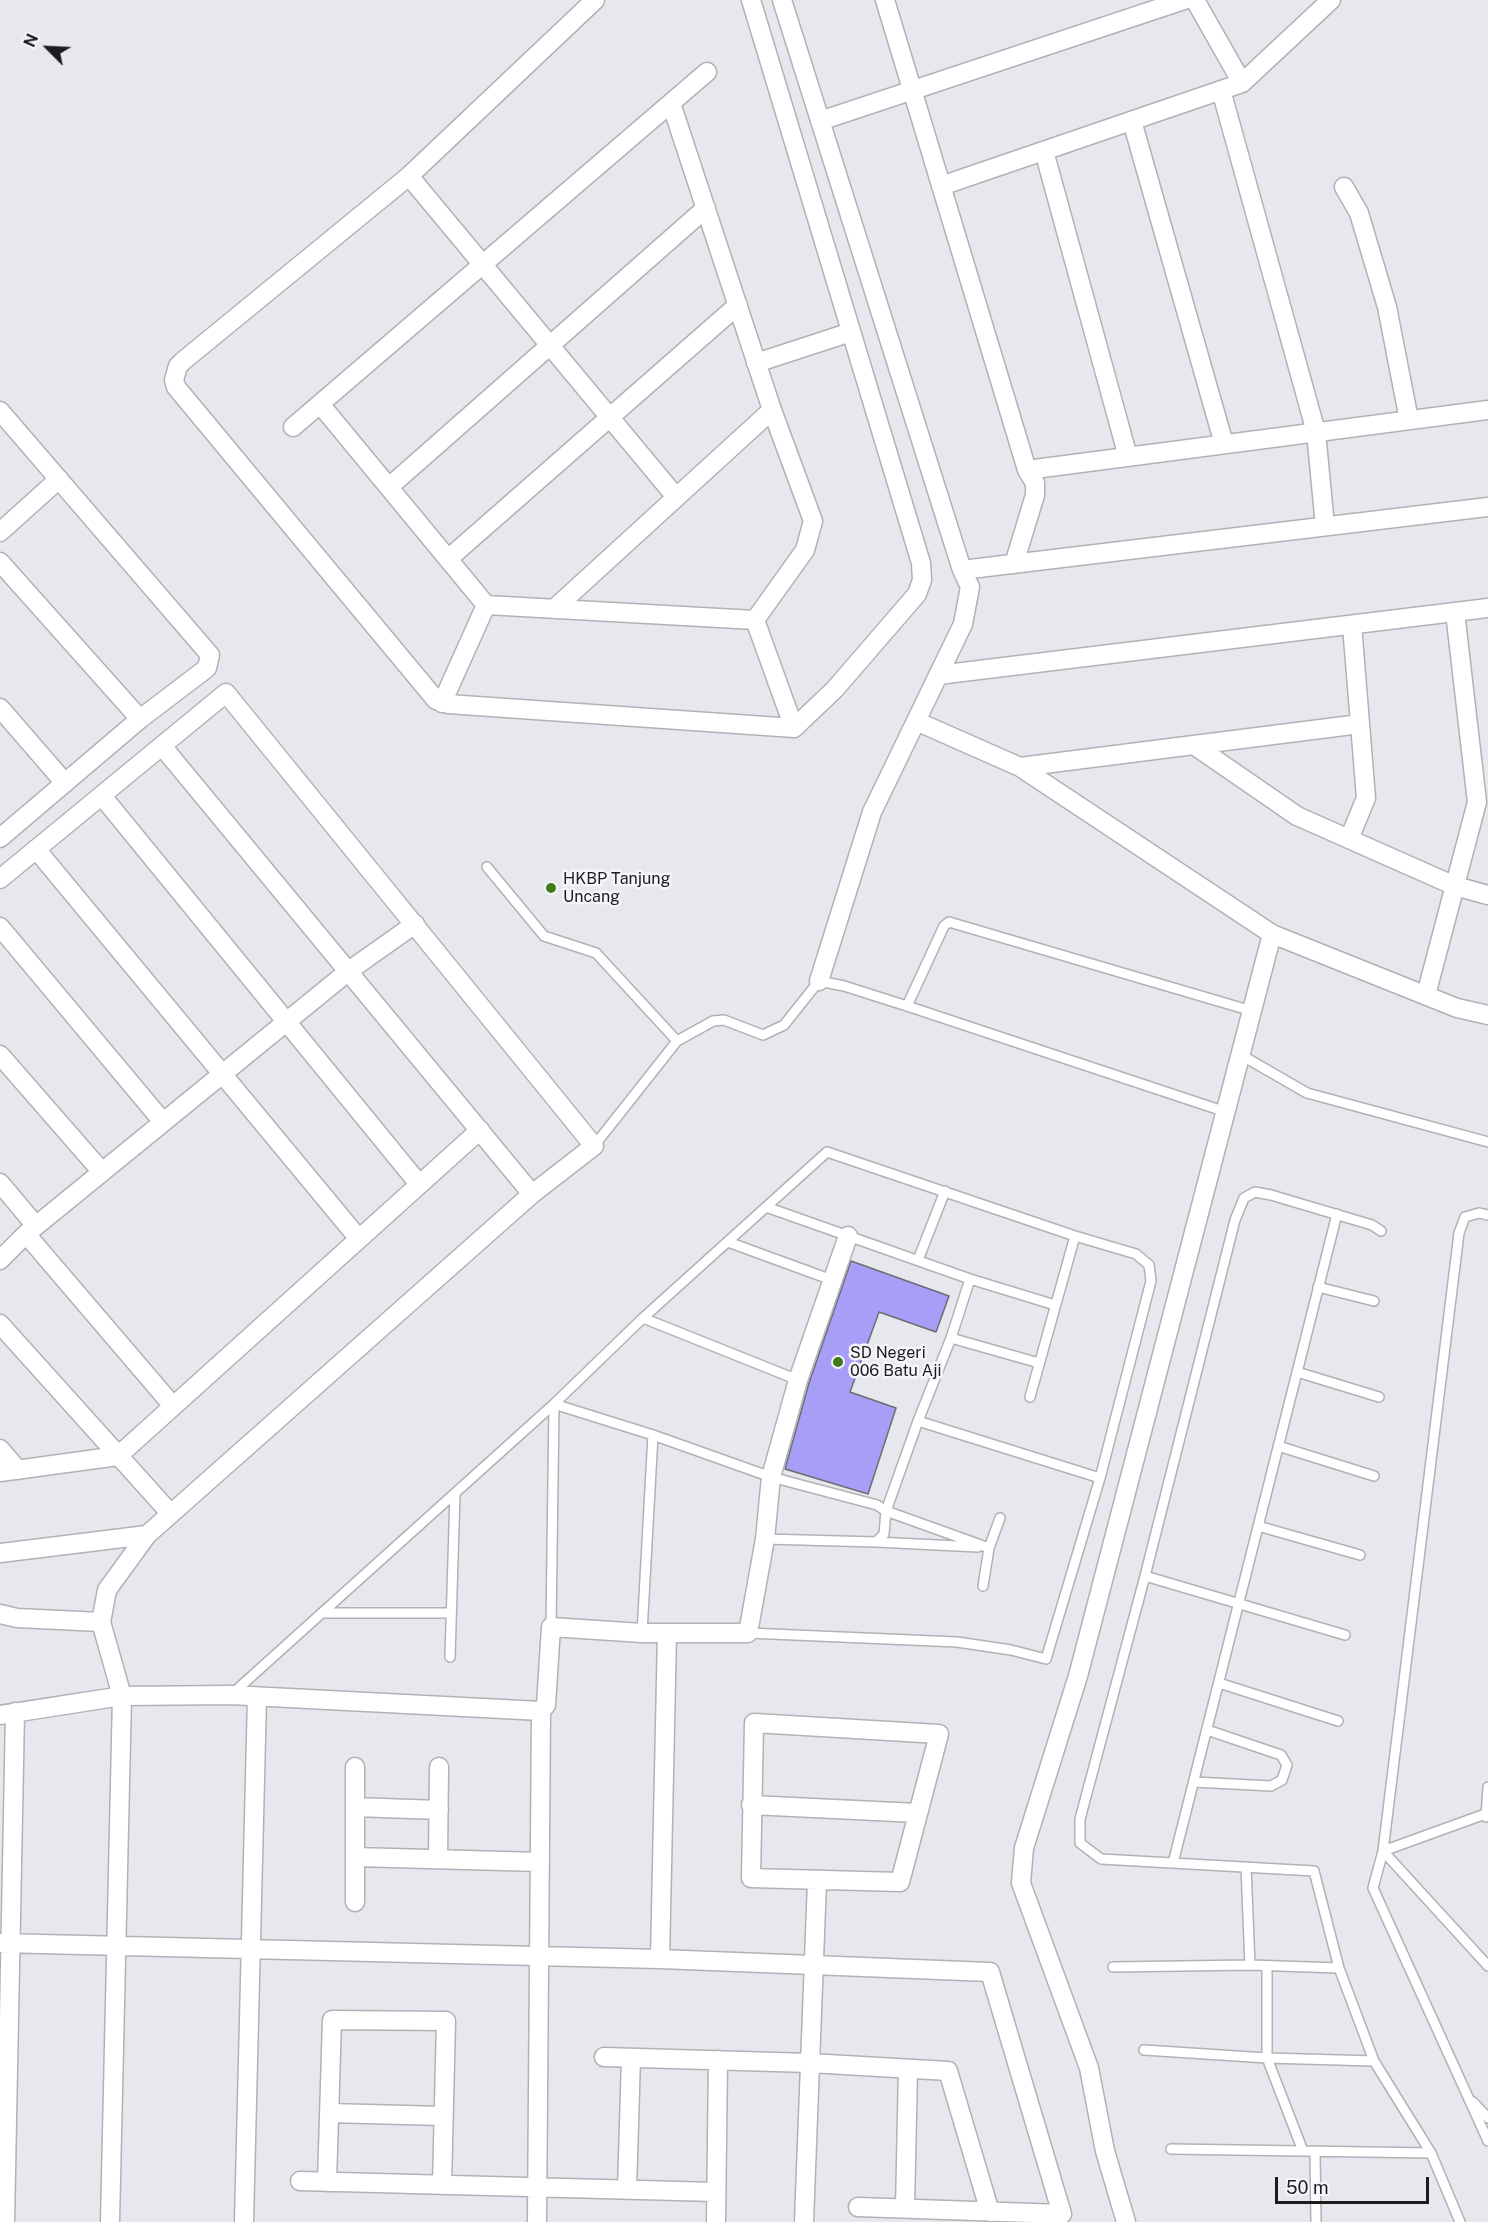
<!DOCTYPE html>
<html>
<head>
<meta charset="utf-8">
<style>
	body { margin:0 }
	#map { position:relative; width:1488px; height:2222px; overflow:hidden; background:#e7e7ee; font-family:"Public Sans",sans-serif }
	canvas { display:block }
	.north { position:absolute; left:18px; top:18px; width:60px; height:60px; -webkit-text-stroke:4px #f5f5fb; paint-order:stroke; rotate:294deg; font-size:16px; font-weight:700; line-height:24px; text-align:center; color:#1c1c1f }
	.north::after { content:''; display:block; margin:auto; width:21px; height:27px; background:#1c1c1f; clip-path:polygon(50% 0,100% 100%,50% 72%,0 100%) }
	.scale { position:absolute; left:1275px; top:2177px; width:154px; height:27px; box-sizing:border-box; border:3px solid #1c1c1f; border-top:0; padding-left:8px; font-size:18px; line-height:21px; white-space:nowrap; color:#1c1c1f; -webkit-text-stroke:4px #f5f5fb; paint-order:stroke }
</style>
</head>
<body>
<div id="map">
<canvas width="1488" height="2222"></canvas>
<div class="north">N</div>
<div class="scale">50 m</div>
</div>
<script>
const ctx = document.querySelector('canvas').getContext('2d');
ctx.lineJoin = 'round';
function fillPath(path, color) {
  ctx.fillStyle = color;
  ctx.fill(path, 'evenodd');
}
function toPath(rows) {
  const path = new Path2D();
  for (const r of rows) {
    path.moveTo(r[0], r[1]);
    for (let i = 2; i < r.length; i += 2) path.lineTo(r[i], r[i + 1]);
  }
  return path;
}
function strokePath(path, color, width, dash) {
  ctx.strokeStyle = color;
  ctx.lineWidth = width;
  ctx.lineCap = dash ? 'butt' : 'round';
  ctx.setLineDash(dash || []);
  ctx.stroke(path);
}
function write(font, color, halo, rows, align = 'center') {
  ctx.font = font + ' "Public Sans",sans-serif';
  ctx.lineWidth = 5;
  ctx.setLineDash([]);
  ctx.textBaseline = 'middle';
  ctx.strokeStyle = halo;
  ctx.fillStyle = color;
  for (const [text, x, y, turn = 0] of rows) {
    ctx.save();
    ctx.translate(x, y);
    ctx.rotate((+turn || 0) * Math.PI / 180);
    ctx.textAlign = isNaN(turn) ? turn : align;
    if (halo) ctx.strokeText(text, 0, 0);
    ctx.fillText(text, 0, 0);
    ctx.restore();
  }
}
const building = toPath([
	[851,1261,949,1296,936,1332,879,1312,850,1392,896,1408,868,1494,785,1469,809,1383,851,1261]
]);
const service = toPath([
	[487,867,544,936,596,953,677,1041],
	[907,1006,944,926,949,922,1252,1011],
	[1241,1055,1307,1093,1488,1142],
	[594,1146,677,1041,713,1021,724,1020,763,1035,784,1025,819,981,844,986,907,1006,1226,1112],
	[769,1208,970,1279,1055,1305],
	[1488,1215,1479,1213,1465,1217,1459,1233,1383,1851,1373,1888,1488,2141],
	[1381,1231,1372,1225,1271,1195,1255,1192,1244,1198,1235,1220,1145,1576,1080,1819,1080,1843,1101,1859,1314,1871,1339,1968,1374,2061,1431,2153,1460,2222],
	[728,1242,832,1280],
	[918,1260,945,1191],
	[970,1279,951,1338,918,1421,1100,1478],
	[1318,1287,1374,1301],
	[643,1318,798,1380],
	[951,1338,1039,1363],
	[1297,1372,1379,1397],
	[1030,1397,1075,1236],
	[918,1421,886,1511,989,1548],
	[1278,1446,1374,1476],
	[1258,1526,1360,1555],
	[876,1542,978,1547],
	[1145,1576,1345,1635],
	[983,1586,989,1548,1000,1518],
	[323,1613,451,1613],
	[551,1627,554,1404,653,1435,771,1477,877,1505,886,1511,884,1534,876,1542,765,1539],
	[642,1633,653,1435],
	[450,1657,455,1494],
	[1219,1683,1338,1721],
	[233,1693,554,1404,643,1318,827,1152,1075,1236,1136,1254,1149,1265,1151,1281,1100,1478,1046,1659,1011,1650,957,1642,748,1633],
	[1194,1782,1271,1786,1282,1780,1287,1765,1281,1755,1207,1730],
	[1488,1813,1383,1851,1488,1966],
	[1486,1817,1488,1787],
	[1173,1863,1337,1214],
	[1246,1867,1250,1965],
	[1267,1966,1267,2058,1303,2151],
	[1113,1967,1250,1965,1339,1968],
	[1144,2050,1267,2058,1374,2061],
	[1473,2102,1488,2118],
	[1171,2149,1431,2153],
	[1315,2151,1316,2222]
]);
const minor = toPath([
	[595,0,409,176,183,361,178,366,174,380,176,387,436,700,448,704,794,728,835,689,917,594,922,580,921,563,751,0],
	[782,0,962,570,970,587,963,624,872,812,819,981],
	[885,0,1027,470,1035,483,1035,495,1014,564],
	[1195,0,1242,83],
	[1221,90,1316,432,1325,526],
	[820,121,1184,0],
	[1132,121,1224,444],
	[1044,151,1128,457],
	[409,176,676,497],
	[941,186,1242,83,1331,0],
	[1344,187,1359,213,1387,307,1409,420],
	[756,363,851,332],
	[320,404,486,605,755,620,805,550,813,521,772,410,671,103],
	[0,411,210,655,207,668,140,719,0,838],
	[293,427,707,72],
	[1027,470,1488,410],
	[389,487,706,208],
	[0,532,59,479],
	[448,559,738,305],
	[0,562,140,719],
	[962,570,1488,507],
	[554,609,772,410],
	[755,620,794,728],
	[938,675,1488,608],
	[442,703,486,605],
	[0,708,65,783],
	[916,721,1020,767,1272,934,1457,1008,1488,1015],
	[1194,745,1297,816,1455,886,1488,895],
	[162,746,532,1194],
	[1020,767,1360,724],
	[102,796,419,1184],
	[1349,839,1366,798,1352,625],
	[36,849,359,1239],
	[0,879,226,693,594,1146,532,1194,147,1535,107,1590,101,1622,122,1696,110,2222],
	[0,927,163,1122],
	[1426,995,1477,802,1455,612],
	[0,1055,102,1172],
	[0,1183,36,1226],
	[26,1234,173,1406],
	[0,1260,26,1234,350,970,415,924],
	[0,1324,171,1514],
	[0,1449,18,1470],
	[0,1472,118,1456,480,1130],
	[0,1553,147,1535],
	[0,1614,17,1618,101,1622],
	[0,1715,122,1696,231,1695,541,1711,546,1705,551,1627,642,1633,748,1633,765,1539,771,1477,798,1380,848,1236],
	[754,1723,939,1734,900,1882,751,1878,754,1723],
	[751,1805,917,1813],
	[355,1807,439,1810],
	[355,1857,540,1862],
	[438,1859,439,1767],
	[355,1902,355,1767],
	[0,1943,660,1959,990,1972,1062,2214,858,2207],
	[660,1959,667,1633],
	[604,2057,810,2063,948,2071,990,2212],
	[329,2113,443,2116],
	[300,2181,716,2192],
	[327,2182,332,2020,446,2021,442,2185],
	[627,2190,631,2058],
	[905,2208,908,2069],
	[5,2222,15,1712],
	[244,2222,257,1697],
	[537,2222,541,1711],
	[716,2222,718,2060],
	[804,2222,817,1881],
	[1126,2222,1105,2151,1089,2068,1021,1883,1024,1848,1078,1676,1272,934]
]);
const markers = [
	[551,888,6,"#3e7c19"],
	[838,1362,6,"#3e7c19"]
];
const poiNames = [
	["HKBP Tanjung",563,879],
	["Uncang",563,897],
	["SD Negeri",850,1353],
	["006 Batu Aji",850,1371]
];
fillPath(building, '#a69ef7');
strokePath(building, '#6c6c71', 1.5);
strokePath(service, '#b1b1b7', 12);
strokePath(minor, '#b1b1b7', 21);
strokePath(service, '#fff', 9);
strokePath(minor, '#fff', 18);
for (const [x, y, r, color] of markers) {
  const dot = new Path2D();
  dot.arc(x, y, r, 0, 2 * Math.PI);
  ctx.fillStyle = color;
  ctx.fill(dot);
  strokePath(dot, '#f5f5fb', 2);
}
write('16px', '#1c1c1f', '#f5f5fb', poiNames, 'left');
</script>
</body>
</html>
